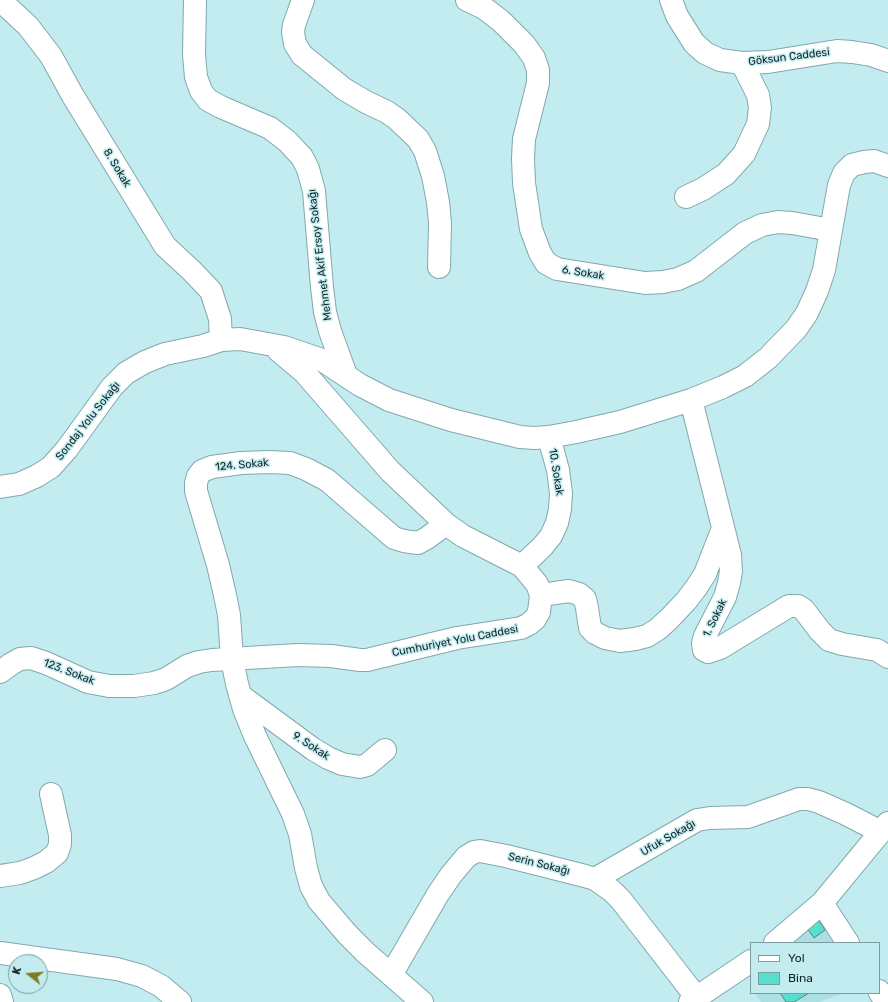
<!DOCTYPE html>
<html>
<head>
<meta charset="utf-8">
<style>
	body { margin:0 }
	#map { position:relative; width:888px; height:1002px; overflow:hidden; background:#c2ecf0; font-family:Rubik,sans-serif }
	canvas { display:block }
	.legend { position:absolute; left:750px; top:942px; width:130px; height:52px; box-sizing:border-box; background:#c2ecf0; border:1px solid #7c9c9f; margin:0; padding:5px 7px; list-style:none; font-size:12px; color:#142426 }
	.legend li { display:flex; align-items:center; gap:8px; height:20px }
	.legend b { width:20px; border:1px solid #7c9c9f }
	.north { position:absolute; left:8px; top:954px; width:40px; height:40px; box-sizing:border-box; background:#c2ecf0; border:1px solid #7c9c9f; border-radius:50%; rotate:287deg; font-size:11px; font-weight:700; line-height:16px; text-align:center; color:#142426 }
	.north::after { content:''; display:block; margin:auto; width:14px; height:18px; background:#7f7b22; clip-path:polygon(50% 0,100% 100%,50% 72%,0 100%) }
</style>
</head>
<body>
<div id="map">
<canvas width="888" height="1002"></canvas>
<ul class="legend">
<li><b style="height:5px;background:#fff"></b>Yol</li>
<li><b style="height:11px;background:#57dfcd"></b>Bina</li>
</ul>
<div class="north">K</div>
</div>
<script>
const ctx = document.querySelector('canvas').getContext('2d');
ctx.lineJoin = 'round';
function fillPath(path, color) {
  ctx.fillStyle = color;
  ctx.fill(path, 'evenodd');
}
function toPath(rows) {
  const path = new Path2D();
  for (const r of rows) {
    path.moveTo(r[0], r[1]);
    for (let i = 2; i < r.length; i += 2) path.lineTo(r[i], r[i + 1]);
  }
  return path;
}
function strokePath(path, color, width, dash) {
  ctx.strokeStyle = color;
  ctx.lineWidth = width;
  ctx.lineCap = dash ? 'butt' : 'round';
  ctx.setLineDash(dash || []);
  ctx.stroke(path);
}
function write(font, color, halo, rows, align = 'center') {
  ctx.font = font + ' Rubik,sans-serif';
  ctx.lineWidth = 3;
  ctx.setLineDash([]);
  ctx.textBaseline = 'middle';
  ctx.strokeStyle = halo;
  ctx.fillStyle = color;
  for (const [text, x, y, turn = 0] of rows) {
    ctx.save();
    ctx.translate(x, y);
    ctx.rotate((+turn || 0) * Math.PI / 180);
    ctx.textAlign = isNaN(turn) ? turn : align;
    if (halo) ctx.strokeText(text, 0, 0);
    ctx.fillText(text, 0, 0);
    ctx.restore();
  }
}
const built = toPath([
	[818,919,835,943,786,943],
	[755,993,844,993,819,1002,761,1002]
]);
const building = toPath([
	[818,919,825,930,814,938,807,928,818,919],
	[780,993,809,993,794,1002,786,1002,780,993]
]);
const minor = toPath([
	[0,0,28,26,51,56,73,96,165,246,192,271,211,291,220,319,221,340],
	[195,0,194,55,196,77,201,91,208,100,221,107,270,128,287,141,302,157,308,169,314,191,322,287,325,312,330,331,346,375],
	[303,0,294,25,293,32,295,44,302,55,344,89,366,102,387,112,397,119,418,139,425,151,433,176,438,202,440,223,439,267],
	[467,0,484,8,501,21,524,44,534,58,538,70,538,83,524,139,523,158,524,183,531,229,540,253,546,263,557,269,645,283,663,282,678,279,696,271,745,233,762,225,778,222,792,223,831,230],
	[671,0,677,16,694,43,705,53,720,60,742,63,768,62,837,51,852,52,871,55,888,61],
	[686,197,703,189,726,174,744,154,758,124,760,108,758,95,742,63],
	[691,400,730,555,731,571,729,583,725,597,705,636,703,643,704,650,708,652,720,648,789,606,798,606,804,610,820,631,829,640,842,644,877,650,888,657],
	[0,487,19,484,37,476,51,467,67,449,112,387,126,373,145,362,165,354,203,346,221,340,240,339,284,347,322,360,360,385,389,400,451,420,520,437,534,438,549,437,576,432,620,422,691,400,723,387,745,376,768,358,796,329,807,313,817,291,824,270,839,185,844,173,852,165,864,162,874,161,888,166],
	[522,566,543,546,551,536,557,523,560,509,561,493,558,470,549,437],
	[541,595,569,591,579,594,585,599,587,608,590,628,595,633,605,638,620,641,635,639,647,636,658,629,669,619,686,601,696,588,705,574,723,528],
	[0,672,11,664,20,659,31,658,46,663,88,682,109,686,134,686,154,683,166,679,187,666,199,662,212,660,298,655,331,656,360,660,367,660,457,638,521,628,529,624,535,619,539,612,541,595,537,584,522,566,463,536,446,524,390,471,304,372,279,351],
	[241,696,313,749,328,758,342,764,360,767,367,765,385,750],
	[0,876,20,873,34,868,46,862,57,853,60,844,60,835,51,794],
	[595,879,697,820,710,818,748,817,799,799,808,799,819,802,846,814,881,832],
	[775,943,822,903],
	[848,943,822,903,888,823],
	[0,953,117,969,142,976,161,986,180,1002],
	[391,975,438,894,451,875,466,857,474,852,480,851,506,856,585,876,595,879,612,891,621,900,697,998],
	[879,991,886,1002],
	[0,995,2,1002],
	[422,1002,365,952,347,934,319,901,311,886,306,868,300,834,293,814,255,736,244,709,237,684,232,659,229,615,225,595,218,565,196,491,196,483,198,476,202,471,212,467,241,463,269,462,290,463,306,469,327,480,394,538,404,541,418,543,427,538,446,524],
	[690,1002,751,961]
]);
const streetNames = [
	["Göksun Caddesi",789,57,-7],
	["8. Sokak",117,168,59],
	["Mehmet Akif Ersoy Sokağı",320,255,-97],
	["6. Sokak",583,273,9],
	["Sondaj Yolu Sokağı",88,421,-52],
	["124. Sokak",242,465,-5],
	["10. Sokak",556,472,81],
	["1. Sokak",715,618,-64],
	["Cumhuriyet Yolu Caddesi",455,641,-11],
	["123. Sokak",69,672,21],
	["9. Sokak",311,746,33],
	["Ufuk Sokağı",668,838,-30],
	["Serin Sokağı",539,864,14]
];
fillPath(built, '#acdfe3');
fillPath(building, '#57dfcd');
strokePath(building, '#5d837d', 1);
strokePath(minor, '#81a9ad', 24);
strokePath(minor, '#fff', 22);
write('11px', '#142426', '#c2ecf0', streetNames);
</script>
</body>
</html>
